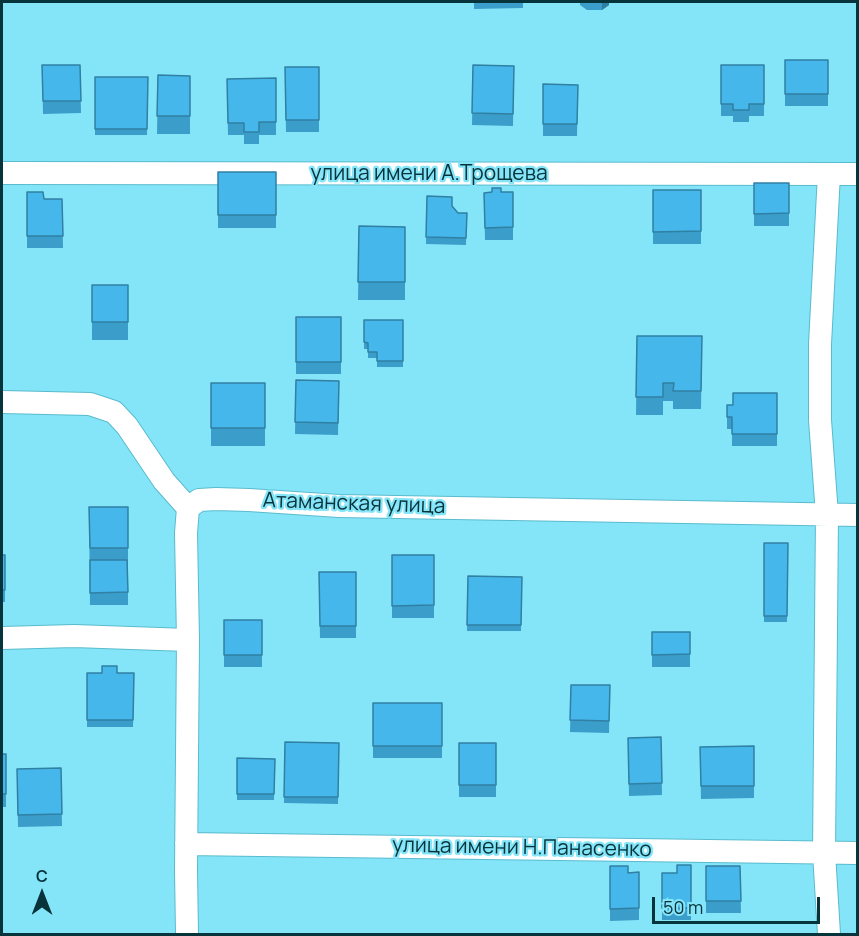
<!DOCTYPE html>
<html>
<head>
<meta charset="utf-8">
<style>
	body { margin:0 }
	#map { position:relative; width:859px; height:936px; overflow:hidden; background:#85e5f8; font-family:Manrope,sans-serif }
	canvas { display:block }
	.frame { position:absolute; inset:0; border:3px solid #07333b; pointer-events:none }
	.north { position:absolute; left:12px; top:864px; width:60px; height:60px; -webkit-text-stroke:4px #85e5f8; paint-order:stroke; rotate:0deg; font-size:16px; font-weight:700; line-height:24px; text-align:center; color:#07333b }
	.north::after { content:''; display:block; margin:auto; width:21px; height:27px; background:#07333b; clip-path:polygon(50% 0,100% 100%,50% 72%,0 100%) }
	.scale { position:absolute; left:652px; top:897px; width:168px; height:27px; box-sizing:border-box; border:3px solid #07333b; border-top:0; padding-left:8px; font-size:18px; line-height:21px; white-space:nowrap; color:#07333b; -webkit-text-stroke:4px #85e5f8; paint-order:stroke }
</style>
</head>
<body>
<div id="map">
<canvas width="859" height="936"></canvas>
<div class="frame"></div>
<div class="north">С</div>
<div class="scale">50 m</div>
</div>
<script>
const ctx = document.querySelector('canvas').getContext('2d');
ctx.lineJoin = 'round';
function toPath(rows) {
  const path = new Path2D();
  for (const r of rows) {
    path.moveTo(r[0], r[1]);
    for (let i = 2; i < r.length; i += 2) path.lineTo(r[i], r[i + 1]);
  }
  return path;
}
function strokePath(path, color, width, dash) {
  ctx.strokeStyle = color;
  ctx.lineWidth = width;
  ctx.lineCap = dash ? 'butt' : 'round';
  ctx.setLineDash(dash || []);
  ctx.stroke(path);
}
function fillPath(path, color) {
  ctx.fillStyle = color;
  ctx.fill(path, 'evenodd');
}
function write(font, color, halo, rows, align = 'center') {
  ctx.font = font + ' Manrope,sans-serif';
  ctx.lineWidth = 4.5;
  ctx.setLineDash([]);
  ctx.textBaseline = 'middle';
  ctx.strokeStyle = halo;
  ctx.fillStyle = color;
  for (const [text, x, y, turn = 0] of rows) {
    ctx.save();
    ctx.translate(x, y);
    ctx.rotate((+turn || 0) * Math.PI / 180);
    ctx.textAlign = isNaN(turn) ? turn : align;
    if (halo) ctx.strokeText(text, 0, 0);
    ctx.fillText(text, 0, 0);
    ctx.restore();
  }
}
const minor = toPath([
	[2,173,858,174],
	[829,174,820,344,820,420,827,515,824,853,829,934],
	[2,402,90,404,114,412,127,426,164,481,188,508],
	[2,638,74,636,188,640],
	[186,844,858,853],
	[187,934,186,870,188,640,186,533,188,508,199,500,216,499,249,500,339,506,858,515]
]);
const wall = toPath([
	[474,2,523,2,523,8,474,9],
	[580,2,609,2,609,5,602,10,587,10,580,5],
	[785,60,828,60,828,106,785,106],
	[42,65,80,65,81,113,43,114],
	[473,65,514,66,513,126,472,125],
	[721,65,764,65,764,116,749,116,749,122,733,122,733,116,721,116],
	[285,67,319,67,319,132,286,132],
	[158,75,190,76,190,134,157,134],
	[95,77,148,77,147,135,95,135],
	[276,78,276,135,259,135,259,144,244,144,244,135,228,135,227,79],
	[543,84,578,85,577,136,543,136],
	[218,172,276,172,276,228,218,228],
	[754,183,789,183,789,226,754,226],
	[653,190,701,190,701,244,653,244],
	[27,192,44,199,62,199,63,248,27,248],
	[513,192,513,240,485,240,484,193],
	[427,196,452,206,458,213,467,213,466,245,426,244],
	[359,226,405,227,405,300,358,300],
	[92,285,128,285,128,340,92,340],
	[296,317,341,317,341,374,296,374],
	[364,320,403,320,403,367,377,367,377,358,368,358,368,349,364,349],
	[637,336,702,336,701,409,673,409,673,401,663,401,663,415,636,415],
	[296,380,339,381,338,435,295,434],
	[211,383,265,383,265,446,211,446],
	[777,393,777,446,732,446,732,429,727,429,727,417,733,405],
	[89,507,128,507,128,605,90,605],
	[764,543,788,543,787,622,764,622],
	[2,555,5,555,5,602,2,602],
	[392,555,434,555,434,618,392,618],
	[319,572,356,572,356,638,320,638],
	[468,576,522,577,521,631,467,631],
	[224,620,262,620,262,667,224,667],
	[652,632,690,632,690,667,652,667],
	[87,673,134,673,133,727,87,727],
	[571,685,610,685,609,733,570,732],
	[373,703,442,703,442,758,373,758],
	[661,737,662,795,629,796,628,738],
	[285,742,339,743,338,804,284,803],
	[459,743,496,743,496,797,459,797],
	[754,746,754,798,701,799,700,747],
	[2,754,6,754,6,807,2,807],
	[237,758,275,759,274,800,237,800],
	[61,768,62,826,18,827,17,769],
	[691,865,691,920,662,920,662,873,677,873],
	[610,866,628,873,639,872,639,920,610,921],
	[706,866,740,866,741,913,706,913]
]);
const shadedWall = toPath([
	[602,2,609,2,609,5,602,10]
]);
const building = toPath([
	[785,60,828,60,828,94,785,94,785,60],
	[42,65,80,65,81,101,43,101,42,65],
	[473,65,514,66,513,114,472,113,473,65],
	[721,65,764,65,764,104,749,104,749,110,733,110,733,104,721,104,721,65],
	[285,67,319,67,319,120,286,120,285,67],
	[158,75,190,76,190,116,157,116,158,75],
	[95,77,148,77,147,129,95,129,95,77],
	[276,78,276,122,259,122,259,132,244,132,244,123,228,123,227,79,276,78],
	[543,84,578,85,577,124,543,124,543,84],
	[218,172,276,172,276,215,218,215,218,172],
	[754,183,789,183,789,213,754,214,754,183],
	[492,188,501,188,501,192,513,192,513,227,485,228,484,193,492,192,492,188],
	[653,190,701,190,701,231,653,232,653,190],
	[27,192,43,192,44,199,62,199,63,236,27,236,27,192],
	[427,196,452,197,452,206,458,213,467,213,466,238,426,237,427,196],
	[359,226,405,227,405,282,358,282,359,226],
	[92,285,128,285,128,322,92,322,92,285],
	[296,317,341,317,341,362,296,362,296,317],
	[364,320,403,320,403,361,377,361,377,352,368,352,368,343,364,342,364,320],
	[637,336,702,336,701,391,673,391,674,383,663,383,663,397,636,397,637,336],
	[296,380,339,381,338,423,295,422,296,380],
	[211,383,265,383,265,428,211,428,211,383],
	[733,393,777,393,777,434,732,434,732,417,727,417,727,405,733,405,733,393],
	[89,507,128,507,128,548,90,548,89,507],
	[764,543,788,543,787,616,764,616,764,543],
	[2,555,5,555,5,590,2,590,2,555],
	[392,555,434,555,434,605,392,606,392,555],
	[90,560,127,560,128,592,90,593,90,560],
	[319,572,356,572,356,626,320,626,319,572],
	[468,576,522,577,521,625,467,625,468,576],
	[224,620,262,620,262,655,224,655,224,620],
	[652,632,690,632,690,654,652,655,652,632],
	[102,666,117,666,117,673,134,673,133,720,87,720,87,673,102,673,102,666],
	[571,685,610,685,609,721,570,720,571,685],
	[373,703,442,703,442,746,373,746,373,703],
	[661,737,662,783,629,784,628,738,661,737],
	[285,742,339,743,338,797,284,797,285,742],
	[459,743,496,743,496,785,459,785,459,743],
	[754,746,754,786,701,786,700,747,754,746],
	[2,754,6,754,6,794,2,794,2,754],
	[237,758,275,759,274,794,237,794,237,758],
	[61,768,62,814,18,815,17,769,61,768],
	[677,865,691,865,691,908,662,908,662,873,677,873,677,865],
	[610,866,628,866,628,873,639,872,639,908,610,909,610,866],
	[706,866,740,866,741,901,706,901,706,866]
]);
const streetNames = [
	["улица имени А.Трощева",429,174],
	["Атаманская улица",354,504,2],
	["улица имени Н.Панасенко",522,848,1]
];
strokePath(minor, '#59bbcd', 24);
strokePath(minor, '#fff', 22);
fillPath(wall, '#3b9dc9');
fillPath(shadedWall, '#3080a4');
fillPath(building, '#45b7ea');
strokePath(building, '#3080a4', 1.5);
write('21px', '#07333b', '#85e5f8', streetNames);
</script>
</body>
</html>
